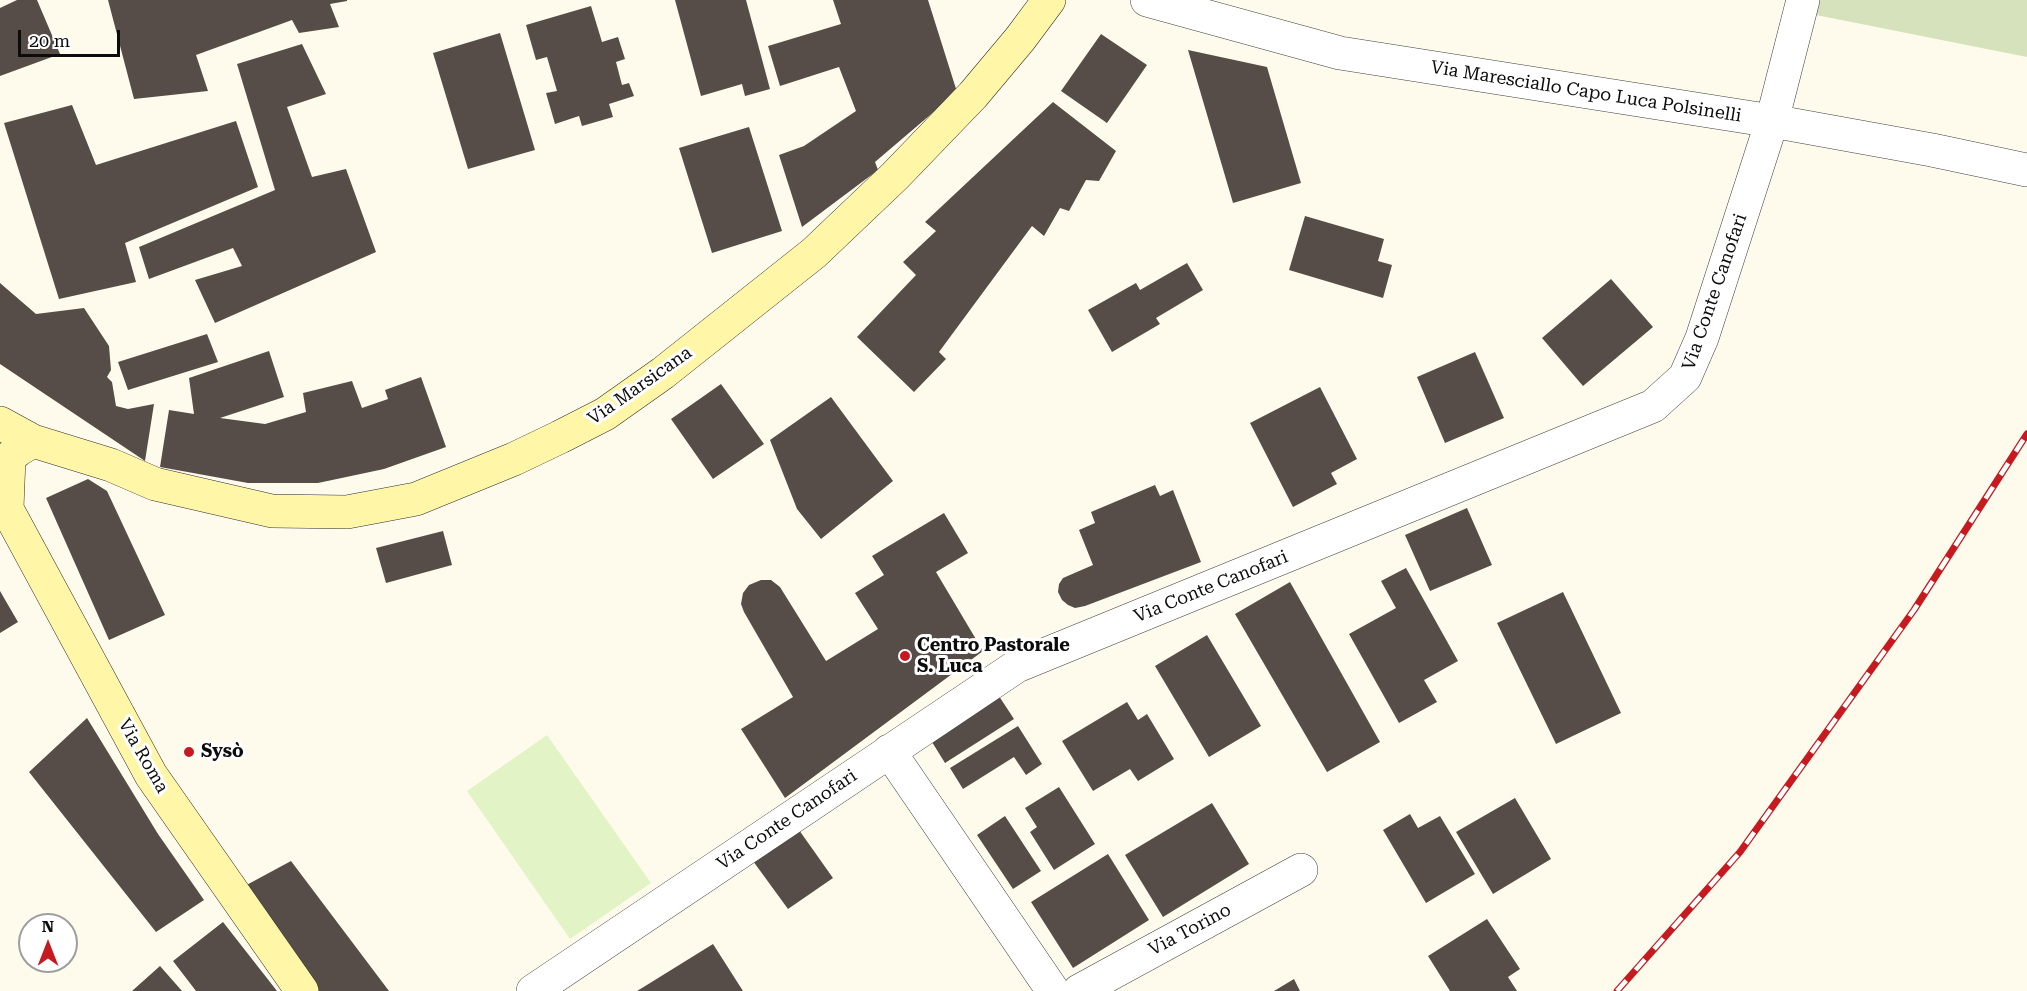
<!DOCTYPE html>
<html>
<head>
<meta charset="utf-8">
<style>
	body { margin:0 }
	#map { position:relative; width:2027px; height:991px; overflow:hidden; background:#fffbec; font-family:"Roboto Serif",serif }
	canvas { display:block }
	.north { position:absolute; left:18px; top:913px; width:60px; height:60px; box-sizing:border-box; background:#fff; border:2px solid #9e9e9e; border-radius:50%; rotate:0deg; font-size:16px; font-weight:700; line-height:24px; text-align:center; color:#0c0c0c }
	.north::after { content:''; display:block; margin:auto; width:21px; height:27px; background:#c71a20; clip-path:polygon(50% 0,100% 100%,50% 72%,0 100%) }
	.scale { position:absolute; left:18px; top:30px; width:102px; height:27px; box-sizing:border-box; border:3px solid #0c0c0c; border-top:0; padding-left:8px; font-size:18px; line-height:21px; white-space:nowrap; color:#0c0c0c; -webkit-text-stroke:4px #fff; paint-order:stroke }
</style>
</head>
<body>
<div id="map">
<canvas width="2027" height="991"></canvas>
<div class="north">N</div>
<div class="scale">20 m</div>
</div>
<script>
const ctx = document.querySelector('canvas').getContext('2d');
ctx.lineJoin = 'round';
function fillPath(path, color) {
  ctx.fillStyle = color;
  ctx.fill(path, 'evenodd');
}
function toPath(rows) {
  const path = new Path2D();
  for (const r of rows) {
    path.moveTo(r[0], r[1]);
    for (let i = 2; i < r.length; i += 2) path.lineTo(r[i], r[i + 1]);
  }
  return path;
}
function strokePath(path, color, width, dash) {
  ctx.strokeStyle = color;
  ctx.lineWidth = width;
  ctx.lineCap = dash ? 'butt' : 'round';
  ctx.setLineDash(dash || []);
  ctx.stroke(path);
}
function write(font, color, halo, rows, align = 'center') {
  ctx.font = font + ' "Roboto Serif",serif';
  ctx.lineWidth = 6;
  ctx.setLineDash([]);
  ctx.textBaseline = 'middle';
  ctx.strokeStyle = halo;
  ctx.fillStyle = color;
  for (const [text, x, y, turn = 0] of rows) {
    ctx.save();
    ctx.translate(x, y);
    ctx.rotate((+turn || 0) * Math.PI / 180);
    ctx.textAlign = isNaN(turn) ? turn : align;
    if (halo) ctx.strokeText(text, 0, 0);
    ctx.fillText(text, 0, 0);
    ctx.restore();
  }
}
const cemetery = toPath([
	[1815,0,2027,0,2027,57,1811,14]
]);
const pitch = toPath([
	[547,735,651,883,570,939,467,791]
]);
const building = toPath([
	[17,0,37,0,60,54,0,76,0,8],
	[108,0,347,0,347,1,330,4,339,27,299,33,292,20,196,55,208,91,134,99],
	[675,0,746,0,770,89,745,96,742,84,701,96],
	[833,0,928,0,957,92,875,162,878,170,802,227,779,155,804,146,856,111,839,67,780,86,768,46,841,24],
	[591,6,602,42,618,37,625,59,616,62,622,85,629,83,634,96,609,104,613,117,582,126,579,116,555,124,546,93,557,91,547,57,536,60,526,25],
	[500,33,535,150,468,169,433,53],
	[1101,34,1147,65,1107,123,1061,91],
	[302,44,326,94,287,107,312,177,346,169,376,252,215,323,195,280,242,266,233,248,149,279,139,247,275,190,237,64],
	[1188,50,1267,67,1301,183,1233,203],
	[1053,102,1116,151,1099,181,1086,180,1069,211,1060,208,1044,236,1032,226,939,352,946,359,914,392,857,337,916,275,903,262,936,231,925,222],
	[72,105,96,165,236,121,258,187,125,243,136,282,59,299,4,123],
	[749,127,782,231,712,253,679,148],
	[1305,216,1384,239,1378,261,1392,265,1383,298,1289,270],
	[1187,263,1203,290,1156,318,1160,324,1112,352,1088,310,1136,283,1140,290],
	[1611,279,1653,327,1583,386,1542,338],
	[0,283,36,314,84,308,109,346,111,370,107,377,112,382,116,406,128,409,154,404,145,461,0,364],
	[207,334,218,362,128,390,118,362],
	[269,351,284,397,220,418,265,424,306,412,303,393,352,381,362,408,388,399,385,390,421,377,446,447,384,469,318,483,248,483,160,467,169,410,194,414,189,378],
	[1475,352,1504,418,1445,443,1417,377],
	[721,384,764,444,713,479,671,419],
	[1320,387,1357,459,1331,473,1337,484,1293,507,1250,423],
	[831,397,893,481,821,539,797,509,770,440],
	[88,479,107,491,165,615,109,640,46,498],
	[1155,485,1160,496,1173,490,1201,562,1085,606,1075,608,1068,605,1062,600,1058,592,1059,584,1063,578,1093,565,1079,530,1095,523,1091,512],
	[1467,508,1492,565,1430,591,1405,535],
	[944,513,968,553,936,572,983,651,785,798,741,729,793,697,744,612,741,604,743,593,749,585,761,580,771,580,780,587,826,661,878,629,855,593,884,575,872,556],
	[443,531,452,565,386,583,376,548],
	[1406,568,1458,661,1424,680,1437,702,1399,723,1349,634,1396,608,1381,581],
	[1290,582,1380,742,1327,772,1235,614],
	[0,591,18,622,0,633],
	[1563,592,1621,713,1556,744,1497,623],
	[1207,635,1261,726,1209,757,1155,666],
	[995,690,1014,719,945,763,927,734],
	[1127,702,1138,720,1147,714,1174,759,1138,781,1130,769,1093,791,1062,741],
	[87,718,158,834,204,900,156,932,29,772],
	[1018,726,1042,764,1026,775,1014,757,963,789,950,768],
	[1059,787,1095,844,1054,870,1030,832,1037,827,1025,808],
	[1515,798,1551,859,1493,894,1456,832],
	[1212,803,1249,864,1163,917,1125,855],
	[1410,814,1418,828,1440,816,1475,874,1426,903,1383,830],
	[1005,816,1041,871,1013,889,977,835],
	[799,830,833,878,788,909,753,861],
	[1108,854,1149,920,1073,968,1031,902],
	[291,861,389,991,317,991,241,888],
	[1487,919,1520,969,1508,977,1517,991,1450,991,1428,956],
	[223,922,277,991,196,991,173,961],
	[713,944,743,991,637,991,642,988],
	[160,966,182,991,132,991],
	[1294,979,1300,991,1274,991]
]);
const minor = toPath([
	[1147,0,1340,53,1772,121,1932,150,2027,170],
	[889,751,1053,991],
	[533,991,1017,666,1653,406,1685,377,1702,338,1772,121,1803,0],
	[1079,991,1301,870]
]);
const secondary = toPath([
	[0,423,33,441,111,465,155,484,272,511,347,512,416,499,514,459,560,437,605,414,663,373,814,253,895,176,973,95,1020,39,1049,0],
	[0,496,151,775,302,991],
	[7,508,9,458,18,450,33,441]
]);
const rail = toPath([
	[1617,991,1740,852,1914,610,2027,434]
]);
const markers = [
	[905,656,6,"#c71a20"],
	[189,752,6,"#c71a20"]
];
const streetNames = [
	["Via Maresciallo Capo Luca Polsinelli",1586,92,9],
	["Via Conte Canofari",1715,292,-71],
	["Via Marsicana",640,386,-35],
	["Via Conte Canofari",1211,587,-22],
	["Via Roma",143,756,60],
	["Via Conte Canofari",787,820,-34],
	["Via Torino",1190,930,-28]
];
const poiNames = [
	["Centro Pastorale",917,646],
	["S. Luca",917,667],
	["Sysò",201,752]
];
fillPath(cemetery, '#d5e2bb');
fillPath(pitch, '#e2f3c5');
fillPath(building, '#564d48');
strokePath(minor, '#3f3f3f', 34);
strokePath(secondary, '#2e2e2e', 34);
strokePath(minor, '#fff', 33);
strokePath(secondary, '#fff6a7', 33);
strokePath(rail, '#c71a20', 7);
strokePath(rail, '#fff', 4.5, [14]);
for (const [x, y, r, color] of markers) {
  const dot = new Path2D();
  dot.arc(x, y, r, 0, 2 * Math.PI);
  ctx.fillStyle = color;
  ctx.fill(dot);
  strokePath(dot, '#fff', 2);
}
write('18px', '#0c0c0c', '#fff', streetNames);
write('bold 18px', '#0c0c0c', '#fff', poiNames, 'left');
</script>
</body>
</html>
